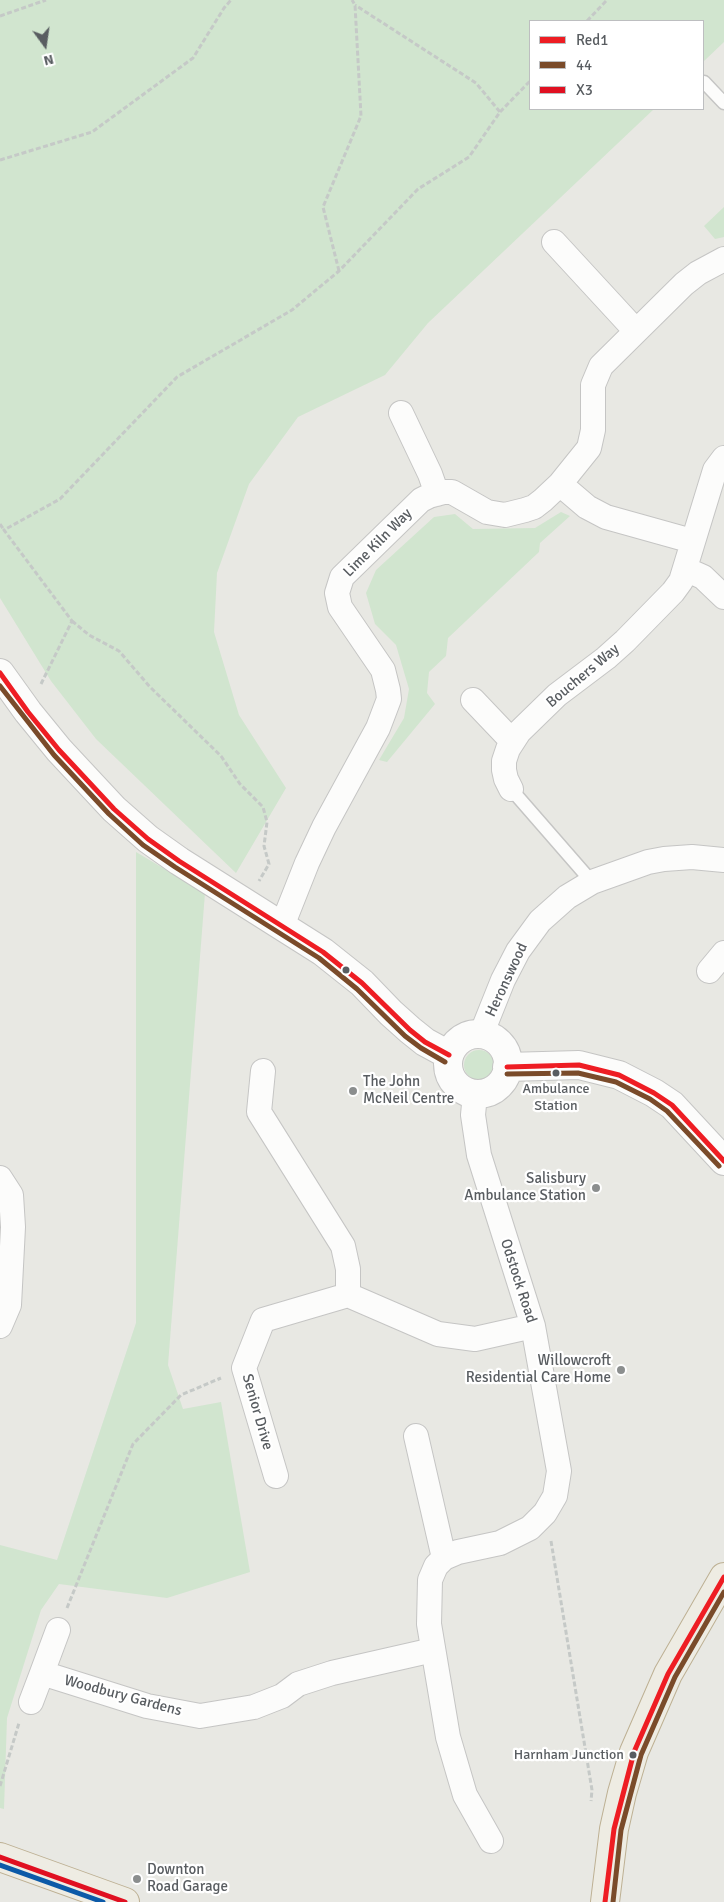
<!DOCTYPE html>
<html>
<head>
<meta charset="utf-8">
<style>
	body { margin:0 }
	#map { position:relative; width:724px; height:1902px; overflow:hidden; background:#e8e8e3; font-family:Signika,sans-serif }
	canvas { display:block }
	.legend { position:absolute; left:529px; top:20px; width:175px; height:90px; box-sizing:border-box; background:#fff; border:1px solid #bdbec0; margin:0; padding:6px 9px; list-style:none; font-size:15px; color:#595d61 }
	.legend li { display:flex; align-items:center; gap:10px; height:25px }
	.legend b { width:25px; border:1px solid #bdbec0 }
	.north { position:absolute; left:20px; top:20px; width:50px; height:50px; -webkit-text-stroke:4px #fff; paint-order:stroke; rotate:166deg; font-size:14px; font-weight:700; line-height:20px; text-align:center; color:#595d61 }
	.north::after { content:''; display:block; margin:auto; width:18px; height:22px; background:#595d61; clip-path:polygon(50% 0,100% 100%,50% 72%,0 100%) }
</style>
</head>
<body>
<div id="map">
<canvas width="724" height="1902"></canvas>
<ul class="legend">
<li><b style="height:6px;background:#ee1d23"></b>Red1</li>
<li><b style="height:6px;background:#7a4b2a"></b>44</li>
<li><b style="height:6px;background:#e01021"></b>X3</li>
</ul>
<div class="north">N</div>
</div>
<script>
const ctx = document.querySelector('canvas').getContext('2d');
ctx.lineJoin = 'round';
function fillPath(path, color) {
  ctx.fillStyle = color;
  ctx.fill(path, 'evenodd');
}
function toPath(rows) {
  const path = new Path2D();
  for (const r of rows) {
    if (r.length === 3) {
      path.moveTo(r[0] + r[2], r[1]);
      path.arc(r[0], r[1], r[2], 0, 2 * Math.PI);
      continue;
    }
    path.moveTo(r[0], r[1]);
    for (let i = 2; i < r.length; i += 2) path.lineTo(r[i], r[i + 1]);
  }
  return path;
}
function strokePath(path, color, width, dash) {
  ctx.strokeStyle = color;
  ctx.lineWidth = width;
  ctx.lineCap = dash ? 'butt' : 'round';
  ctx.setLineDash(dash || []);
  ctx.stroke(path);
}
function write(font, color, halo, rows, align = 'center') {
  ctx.font = font + ' Signika,sans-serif';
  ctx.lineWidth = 4.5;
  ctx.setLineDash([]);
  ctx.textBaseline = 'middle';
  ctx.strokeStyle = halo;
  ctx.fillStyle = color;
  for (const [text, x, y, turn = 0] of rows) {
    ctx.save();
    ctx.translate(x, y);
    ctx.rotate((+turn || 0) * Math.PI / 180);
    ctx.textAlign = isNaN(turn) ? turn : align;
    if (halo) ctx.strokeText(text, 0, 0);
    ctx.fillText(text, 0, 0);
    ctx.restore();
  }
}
const green = toPath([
	[0,0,724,0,724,42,703,62,703,21,530,21,530,109,654,109,428,323,385,375,298,417,249,484,217,573,214,632,239,715,286,788,236,873,96,739,51,681,0,598],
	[724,207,724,237,715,239,704,226],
	[561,512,570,516,540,543,539,552,448,638,446,656,429,672,427,693,435,704,387,762,379,760,404,718,409,689,396,645,375,624,366,593,376,570,434,517,455,514,473,529,535,528],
	[136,852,205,893,168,1365,183,1409,221,1402,250,1572,167,1598,59,1584,41,1610,7,1718,4,1809,0,1808,0,1545,57,1560,136,1323],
	[479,1065,15]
]);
const path = toPath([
	[0,16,46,0],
	[587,21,607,0],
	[500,112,530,81],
	[0,160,92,132,193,58,224,8,231,0],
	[339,271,323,207,361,116,355,5,352,0],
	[0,524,4,530],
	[72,621,89,635,119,651,150,687,221,756,240,784,263,807,267,822,264,846,269,864,259,881],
	[41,684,72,621,4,530,60,499,177,377,292,310,339,271,418,189,469,157,500,112,476,83,355,5],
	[551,1541,592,1790,591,1801],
	[67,1608,133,1444,181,1395,221,1378],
	[0,1786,19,1723]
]);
const service = toPath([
	[704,82,724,103],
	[511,789,592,882]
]);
const minor = toPath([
	[554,242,636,331],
	[401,413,430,474,437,494],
	[560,484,587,507,606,517,692,541],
	[685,569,703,577,724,597],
	[473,700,512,741],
	[511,789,506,779,504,770,504,761,508,749,519,732,557,695,606,658,625,641,673,592,681,581,715,470,724,458],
	[282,926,307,863,324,827,378,728,389,699,388,690,383,670,340,607,337,593,342,577,421,500,429,496,444,492,452,492,487,512,505,515,525,510,534,507,543,500,560,484,589,448,593,430,593,385,601,366,684,284,698,273,724,259],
	[709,971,724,953],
	[481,1035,503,980,518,951,540,921,567,897,592,882,648,862,664,859,692,857,724,860],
	[263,1071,259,1112,343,1246,348,1269,348,1295],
	[475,1094,473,1115,479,1155,533,1326,559,1471,555,1496,545,1513,530,1528,500,1543,458,1552,444,1558,436,1566,430,1580,429,1624,448,1737,465,1795,491,1841],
	[0,1178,11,1195,13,1227,9,1305,0,1326],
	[416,1436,444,1558],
	[276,1476,244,1368,263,1320,348,1295,438,1334,475,1339,533,1326],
	[58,1630,42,1673,147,1706,200,1716,254,1707,282,1696,298,1684,332,1673,433,1650],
	[31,1702,42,1673]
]);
const tertiary = toPath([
	[0,673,28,712,59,750,114,809,148,839,179,861,323,952,362,983,391,1013,410,1030,425,1042,449,1055],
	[478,1064,30],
	[507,1067,579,1065,619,1075,654,1093,672,1105,724,1161]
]);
const trunk = toPath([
	[0,1857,125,1902],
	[605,1902,614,1829,622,1793,634,1752,668,1674,724,1577]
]);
const bus1 = toPath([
	[0,673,28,712,59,750,114,809,148,839,179,861,323,952,362,983,410,1030,425,1042,449,1055],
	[507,1067,579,1065,619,1075,654,1093,672,1105,724,1161],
	[605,1902,614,1829,634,1752,668,1674,724,1577]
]);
const bus2 = toPath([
	[0,686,54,755,109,814,143,845,175,867,319,958,357,989,405,1036,421,1048,445,1062],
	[507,1074,578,1073,616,1082,650,1099,667,1111,719,1166],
	[613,1902,621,1830,641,1755,675,1677,724,1592]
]);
const bus3 = toPath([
	[0,1857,125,1902]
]);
const bus4 = toPath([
	[0,1865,103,1902]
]);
const markers = [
	[346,970,4.5,"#595d61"],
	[556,1073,4.5,"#595d61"],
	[353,1091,5,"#8b8e8e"],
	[596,1188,5,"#8b8e8e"],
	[621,1370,5,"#8b8e8e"],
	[633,1755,4.5,"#595d61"],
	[137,1879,5,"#8b8e8e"]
];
const busNames = [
	["Ambulance",556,1089],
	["Station",556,1106],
	["Harnham Junction",624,1755,"right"]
];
const streetNames = [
	["Lime Kiln Way",378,543,-45],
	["Bouchers Way",583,676,-40],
	["Heronswood",507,980,-65],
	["Odstock Road",518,1281,72],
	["Senior Drive",257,1412,74],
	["Woodbury Gardens",123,1696,15]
];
const poiNames = [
	["The John",363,1082],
	["McNeil Centre",363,1099],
	["Salisbury",586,1179,"right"],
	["Ambulance Station",586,1196,"right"],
	["Willowcroft",611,1361,"right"],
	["Residential Care Home",611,1378,"right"],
	["Downton",147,1870],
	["Road Garage",147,1887]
];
fillPath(green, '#d1e5cf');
strokePath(service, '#c5c5c4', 15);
strokePath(minor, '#c5c5c4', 26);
strokePath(tertiary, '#c5c5c4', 30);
strokePath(trunk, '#bdb093', 30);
strokePath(path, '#c5c9c7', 3, [5, 2.5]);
strokePath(service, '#fcfcfb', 12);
strokePath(minor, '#fcfcfb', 24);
strokePath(tertiary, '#fcfcfb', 28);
strokePath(trunk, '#eeece3', 28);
strokePath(bus1, '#ee1d23', 5);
strokePath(bus2, '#7a4b2a', 5);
strokePath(bus3, '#e01021', 5);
strokePath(bus4, '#0c5aa8', 5);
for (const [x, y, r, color] of markers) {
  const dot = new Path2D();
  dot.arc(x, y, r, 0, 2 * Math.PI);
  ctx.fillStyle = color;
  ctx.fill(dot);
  strokePath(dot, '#fff', 2);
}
write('14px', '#595d61', '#fff', busNames);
write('15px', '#595d61', '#fff', streetNames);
write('15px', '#595d61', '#fff', poiNames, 'left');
</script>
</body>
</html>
